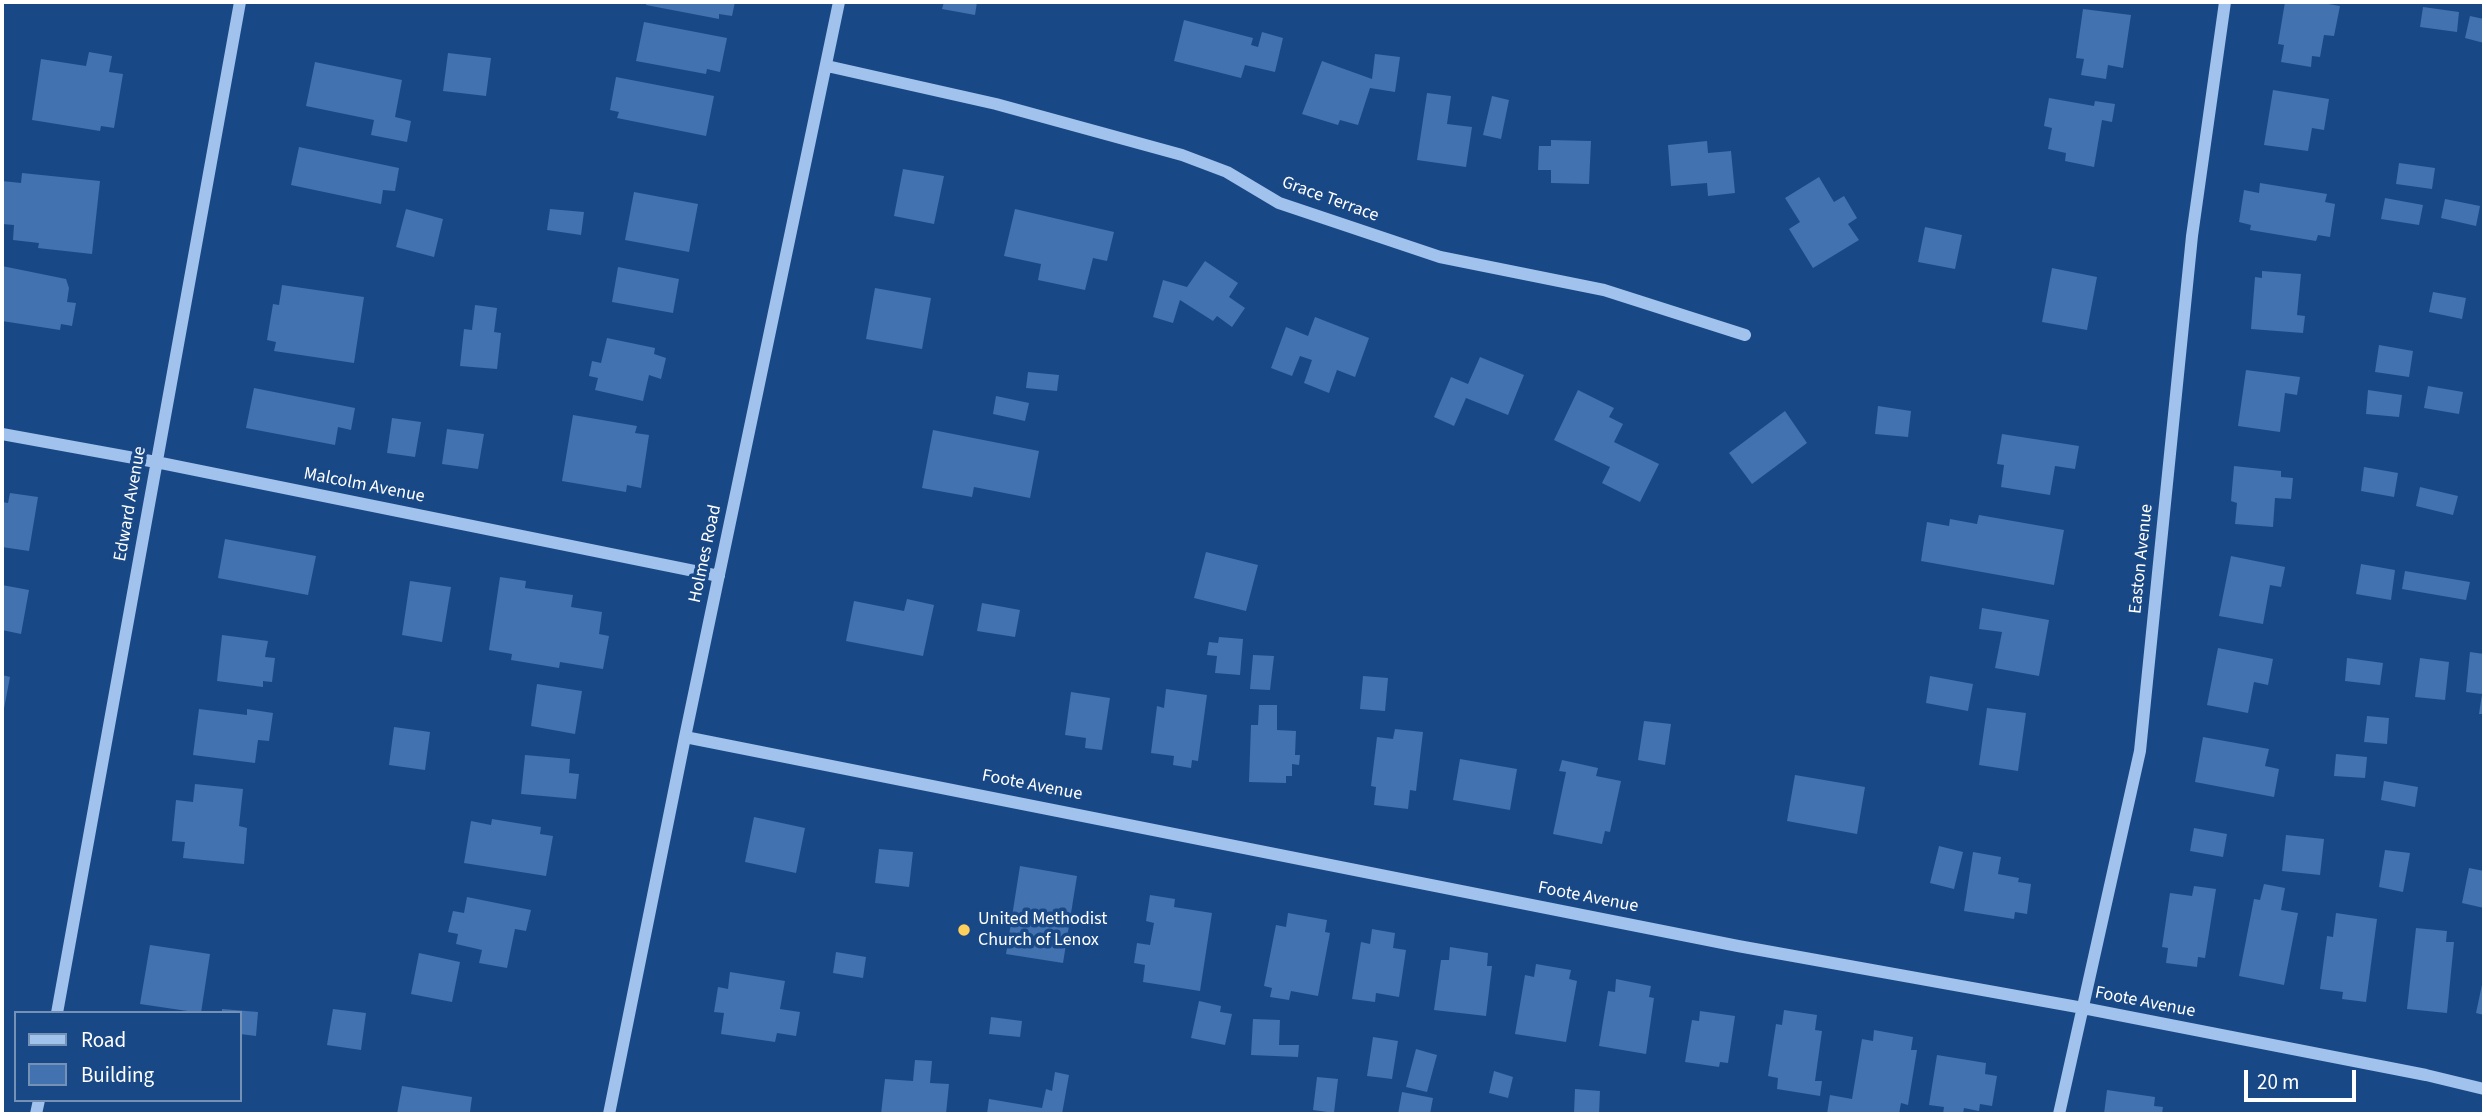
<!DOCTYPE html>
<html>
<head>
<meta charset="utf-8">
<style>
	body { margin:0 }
	#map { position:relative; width:2486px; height:1116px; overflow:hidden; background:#194886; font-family:"Source Sans 3",sans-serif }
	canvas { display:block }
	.frame { position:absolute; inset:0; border:4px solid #fff; pointer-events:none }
	.legend { position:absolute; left:14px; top:1011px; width:228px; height:91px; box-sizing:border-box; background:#194886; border:2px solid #7591b6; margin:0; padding:9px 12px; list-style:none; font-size:21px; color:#fff }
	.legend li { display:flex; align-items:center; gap:14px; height:35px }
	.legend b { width:35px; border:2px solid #7591b6 }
	.scale { position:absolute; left:2244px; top:1070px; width:112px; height:32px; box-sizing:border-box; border:4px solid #fff; border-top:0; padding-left:9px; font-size:21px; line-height:24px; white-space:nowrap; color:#fff; -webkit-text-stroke:5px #194886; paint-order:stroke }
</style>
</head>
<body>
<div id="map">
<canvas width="2486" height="1116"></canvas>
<div class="frame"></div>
<ul class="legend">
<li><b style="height:9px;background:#a0c2ec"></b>Road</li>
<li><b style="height:19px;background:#4272b0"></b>Building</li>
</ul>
<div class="scale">20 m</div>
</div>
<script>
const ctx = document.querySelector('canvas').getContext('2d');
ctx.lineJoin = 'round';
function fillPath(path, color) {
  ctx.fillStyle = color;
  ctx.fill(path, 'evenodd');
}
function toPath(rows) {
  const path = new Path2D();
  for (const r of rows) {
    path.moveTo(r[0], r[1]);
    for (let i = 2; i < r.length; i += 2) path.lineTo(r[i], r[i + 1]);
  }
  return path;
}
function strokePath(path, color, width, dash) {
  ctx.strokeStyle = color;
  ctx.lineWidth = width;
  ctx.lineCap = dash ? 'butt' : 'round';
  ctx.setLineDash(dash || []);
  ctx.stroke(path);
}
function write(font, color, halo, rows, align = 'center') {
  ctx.font = font + ' "Source Sans 3",sans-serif';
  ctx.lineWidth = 7;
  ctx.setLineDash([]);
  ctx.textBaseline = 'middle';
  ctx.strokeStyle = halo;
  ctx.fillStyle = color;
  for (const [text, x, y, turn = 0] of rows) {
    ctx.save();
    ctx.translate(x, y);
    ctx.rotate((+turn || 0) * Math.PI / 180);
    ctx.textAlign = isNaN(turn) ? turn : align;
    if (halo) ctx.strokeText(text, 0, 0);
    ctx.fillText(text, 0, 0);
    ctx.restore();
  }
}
const building = toPath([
	[647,2,735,2,732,16,719,14,719,19,646,5],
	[944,2,977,2,975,15,942,9],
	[2285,2,2317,2,2340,6,2334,36,2324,35,2320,57,2312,56,2311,67,2281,62,2284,45,2278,44],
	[2423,7,2459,12,2457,32,2420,27],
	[2083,9,2131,15,2123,68,2108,65,2106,79,2081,75,2084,59,2076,58],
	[2470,16,2484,19,2484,43,2465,38],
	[1184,20,1253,38,1251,45,1258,47,1262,32,1283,38,1275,72,1245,65,1241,78,1174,61],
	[644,22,727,38,720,72,707,69,706,74,636,61],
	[89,52,112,56,109,72,123,74,114,128,101,126,100,131,32,120,41,59,86,66],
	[448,53,491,58,486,96,443,91],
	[1375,54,1400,57,1395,92,1370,88,1358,125,1340,120,1338,125,1302,114,1322,61,1372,79],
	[315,62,402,80,395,117,411,121,407,142,371,135,374,120,306,106],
	[616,77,714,96,706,136,617,118,619,112,610,110],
	[2273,90,2329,99,2324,130,2312,128,2308,151,2264,145],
	[1427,93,1451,96,1447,124,1472,127,1466,167,1417,160],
	[1492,96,1509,100,1501,139,1483,135],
	[2049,98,2094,106,2095,101,2115,104,2112,122,2102,120,2094,167,2065,161,2066,153,2048,149,2052,128,2044,126],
	[1551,140,1591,141,1589,184,1551,183,1551,170,1538,170,1539,146,1551,146],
	[1707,141,1708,153,1731,151,1735,193,1708,196,1707,183,1671,186,1668,145],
	[299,147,399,168,395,191,383,190,381,204,291,185],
	[2399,163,2435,168,2432,189,2396,184],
	[903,169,944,176,934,224,894,216],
	[22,173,100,181,92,254,38,248,39,243,13,240,14,225,2,224,2,181,21,183],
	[1819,177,1834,202,1844,196,1857,218,1848,224,1859,240,1813,268,1789,229,1800,222,1785,198],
	[2260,183,2327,194,2325,202,2335,204,2330,237,2318,235,2316,241,2250,230,2251,225,2239,222,2244,190,2259,193],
	[634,192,698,204,689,252,625,240],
	[2385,198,2423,205,2419,225,2381,219],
	[2445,199,2480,206,2476,226,2441,218],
	[406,209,443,219,434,257,396,247],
	[550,209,584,212,581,235,547,230],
	[1015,209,1114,232,1107,261,1093,258,1085,290,1038,280,1041,264,1004,256],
	[1925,227,1962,235,1955,269,1918,262],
	[1205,261,1238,283,1229,297,1245,308,1232,327,1217,316,1213,321,1180,300,1173,323,1153,317,1163,280,1187,287],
	[2,266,66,279,69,288,67,302,76,303,72,326,61,324,60,330,2,321],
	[618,267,679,279,673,313,612,302],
	[2052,268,2097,277,2087,330,2042,322],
	[2262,271,2301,274,2297,315,2305,316,2303,333,2251,329,2255,277,2262,278],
	[282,285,364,297,354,363,274,351,276,342,267,340,273,304,279,305],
	[875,288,931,298,922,349,866,339],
	[2433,292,2466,298,2462,319,2429,312],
	[475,305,497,308,494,332,501,333,497,369,460,366,464,329,472,330],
	[1315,317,1369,338,1355,377,1337,370,1329,393,1304,383,1312,360,1300,356,1292,376,1271,368,1286,327,1308,336],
	[607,338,655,348,654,354,666,358,661,379,649,375,643,401,595,390,598,378,589,376,592,361,601,363],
	[2379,345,2413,351,2409,377,2375,372],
	[1480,357,1524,375,1508,415,1466,398,1454,426,1434,417,1451,377,1468,384],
	[2246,370,2300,377,2297,395,2285,393,2280,432,2238,426],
	[1028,372,1059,375,1057,391,1026,388],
	[2428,386,2463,392,2459,414,2424,408],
	[254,388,355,408,351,430,338,427,335,445,246,428],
	[1578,390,1614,408,1609,417,1623,424,1614,442,1659,464,1640,502,1602,483,1610,467,1554,440],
	[2368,390,2402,395,2399,417,2366,414],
	[996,396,1029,403,1025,421,993,414],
	[1878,406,1911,411,1908,437,1875,434],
	[1785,411,1807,443,1752,484,1729,453],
	[573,415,637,426,635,433,649,435,641,488,627,485,626,492,562,481],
	[392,418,421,422,415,457,387,453],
	[447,429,484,434,478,469,442,464],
	[933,430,1039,451,1030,498,974,487,972,497,922,488],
	[2002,434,2079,446,2075,469,2055,466,2050,495,2001,487,2004,465,1997,464],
	[2234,466,2281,471,2281,477,2293,478,2291,499,2275,498,2273,527,2235,524,2237,503,2231,501],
	[2364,467,2398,473,2394,497,2361,491],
	[2420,487,2458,496,2453,515,2416,506],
	[10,493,38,497,29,551,2,547,2,502,8,503],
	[1979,515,2064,530,2054,585,1921,561,1927,522,1949,526,1950,519,1977,524],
	[225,539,316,556,308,595,218,578],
	[1206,552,1258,565,1246,611,1194,598],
	[2231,556,2285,567,2281,587,2270,585,2263,624,2219,616],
	[2361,564,2395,570,2391,600,2356,594],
	[2405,571,2470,582,2466,600,2402,589],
	[500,577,526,581,525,588,573,595,571,607,602,612,599,634,609,636,603,669,560,662,559,668,511,660,512,654,489,650],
	[410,581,451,587,442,642,402,635],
	[2,585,29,590,21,634,2,630],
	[907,599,934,605,923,656,846,641,854,601,904,611],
	[982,603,1020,610,1015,637,977,631],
	[1982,608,2049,620,2039,676,1995,668,2002,632,1979,629],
	[222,635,268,641,265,657,275,658,272,682,263,681,263,687,217,681],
	[1219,637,1243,639,1240,675,1215,673,1217,656,1207,655,1209,642,1218,643],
	[2218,648,2273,659,2268,685,2254,682,2248,713,2207,705],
	[2470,652,2484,654,2484,714,2479,714,2482,694,2466,692],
	[1253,655,1274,656,1270,690,1250,689],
	[2347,658,2383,663,2380,685,2345,681],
	[2420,658,2449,662,2445,700,2415,697],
	[2,675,10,677,3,714,2,713],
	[1363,676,1388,678,1385,711,1360,709],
	[1930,676,1973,684,1968,711,1926,703],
	[537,684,582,691,575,734,531,726],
	[1166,689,1207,695,1198,761,1192,760,1191,768,1173,765,1174,756,1151,753,1157,706,1164,708],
	[1071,692,1110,698,1102,750,1085,748,1086,738,1065,735],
	[1259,705,1277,705,1277,730,1296,731,1295,755,1300,755,1299,765,1292,764,1292,776,1286,776,1286,783,1249,782,1251,725,1258,725],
	[1987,708,2026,713,2018,771,1979,765],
	[199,709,247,715,247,709,273,713,269,741,258,740,255,763,193,755],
	[2367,716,2389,718,2387,744,2364,742],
	[1644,721,1671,724,1665,765,1638,760],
	[394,727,430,732,425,770,389,765],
	[1395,729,1423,732,1416,791,1410,790,1408,809,1374,805,1376,787,1371,786,1377,737,1393,739],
	[2203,737,2269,749,2265,766,2279,769,2274,797,2195,782],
	[2336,754,2367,757,2365,778,2334,776],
	[525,755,570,759,569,773,579,774,576,799,521,794],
	[1460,759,1517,769,1510,810,1453,800],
	[1562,760,1598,768,1596,776,1621,781,1610,832,1605,831,1602,844,1553,834,1566,772,1559,771],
	[1795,775,1865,787,1857,834,1787,821],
	[2384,781,2418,787,2415,807,2381,800],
	[195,784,243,789,239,826,247,828,244,864,183,858,185,842,172,841,176,800,193,802],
	[754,817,805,828,796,873,745,862],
	[492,819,541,827,540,834,553,836,546,876,464,863,471,821,491,825],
	[2194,828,2227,834,2223,857,2190,851],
	[2286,835,2324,839,2320,875,2282,871],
	[1939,846,1963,852,1954,889,1930,883],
	[879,849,913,852,909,887,875,883],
	[2385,850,2410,853,2403,892,2379,887],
	[1973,852,2001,857,1998,874,2019,878,2018,882,2031,884,2027,914,2015,912,2014,919,1964,911],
	[1020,866,1077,876,1063,963,1006,954],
	[2469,868,2484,871,2484,908,2462,903],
	[2264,884,2285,888,2281,910,2298,913,2284,985,2239,976,2254,899,2260,900],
	[2194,886,2216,889,2205,958,2198,957,2197,967,2166,963,2168,948,2162,947,2170,893,2192,896],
	[1150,895,1175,899,1174,907,1212,913,1200,991,1143,982,1145,965,1134,963,1137,943,1150,945,1154,923,1146,921],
	[467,897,531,910,526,931,515,929,507,968,479,963,482,950,456,944,458,934,448,932,453,911,464,913],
	[1288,913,1327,920,1325,932,1330,933,1318,996,1291,991,1289,1000,1270,997,1272,988,1264,986,1276,925,1286,927],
	[2336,913,2377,919,2366,1002,2342,999,2343,992,2320,989,2327,936,2333,937],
	[2416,928,2447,931,2446,942,2454,942,2447,1013,2407,1009],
	[1372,929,1395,933,1393,948,1406,950,1399,997,1376,993,1375,1002,1352,999,1361,942,1370,944],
	[150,945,210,954,201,1013,140,1004],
	[1450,947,1488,953,1487,966,1492,966,1486,1016,1434,1010,1441,960,1449,960],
	[836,952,866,957,863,978,833,973],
	[419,953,460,962,452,1002,411,994],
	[1536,964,1571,970,1569,979,1577,981,1566,1042,1515,1034,1525,975,1534,977],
	[730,972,785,981,780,1009,800,1012,796,1036,777,1033,775,1042,721,1034,724,1013,714,1012,718,987,728,989],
	[1616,979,1651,986,1649,997,1654,998,1646,1054,1599,1046,1608,991,1615,992],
	[2483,980,2484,980,2484,1015,2476,1013],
	[1199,1001,1221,1006,1220,1012,1232,1014,1225,1045,1191,1038],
	[222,1009,258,1012,256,1036,240,1034,240,1013,222,1013],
	[333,1009,366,1013,361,1050,327,1045],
	[1784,1010,1817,1015,1815,1030,1822,1031,1815,1081,1822,1081,1820,1096,1777,1089,1778,1078,1768,1076,1776,1024,1782,1025],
	[1700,1011,1735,1016,1728,1063,1720,1062,1719,1067,1685,1062,1692,1020,1699,1021],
	[991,1017,1022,1021,1020,1037,989,1034],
	[1253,1019,1280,1020,1279,1045,1299,1045,1298,1057,1251,1055],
	[1874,1030,1913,1037,1911,1050,1917,1050,1908,1105,1901,1103,1899,1114,1827,1114,1830,1095,1852,1099,1862,1039,1873,1041],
	[1373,1037,1398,1041,1392,1079,1367,1076],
	[1416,1049,1437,1055,1427,1092,1406,1087],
	[1937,1055,1986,1063,1985,1074,1997,1076,1992,1106,1980,1104,1979,1111,1964,1108,1963,1114,1943,1114,1944,1107,1929,1105],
	[915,1060,932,1061,930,1083,949,1084,946,1114,881,1114,885,1079,913,1081],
	[1494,1071,1513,1077,1508,1098,1489,1093],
	[1055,1072,1069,1075,1062,1114,987,1114,989,1099,1042,1108,1046,1089,1052,1091],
	[1317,1077,1338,1079,1334,1113,1313,1110],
	[402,1086,472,1097,470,1112,478,1114,397,1114],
	[1575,1089,1600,1091,1599,1114,1574,1114],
	[2107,1090,2155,1097,2154,1106,2163,1107,2162,1114,2104,1114],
	[1402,1092,1433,1098,1430,1114,1398,1114]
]);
const minor = toPath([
	[827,66,996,104,1182,155,1227,172,1279,203,1440,257,1604,290,1745,335],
	[2,434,156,462,719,576],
	[685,737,1738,946,2083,1008,2426,1075,2484,1089],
	[57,1013,240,2],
	[36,1114,39,1100],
	[609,1114,685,737,839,2],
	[2059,1114,2140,751,2192,236,2225,2]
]);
const markers = [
	[964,930,7,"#ffd15c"]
];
const streetNames = [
	["Grace Terrace",1330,200,20],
	["Malcolm Avenue",364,486,11],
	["Edward Avenue",131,504,-80],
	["Holmes Road",706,554,-78],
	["Easton Avenue",2142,559,-84],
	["Foote Avenue",1032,786,11],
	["Foote Avenue",1588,898,11],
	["Foote Avenue",2145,1003,11]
];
const poiNames = [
	["United Methodist",978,920],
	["Church of Lenox",978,941]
];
fillPath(building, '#4272b0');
strokePath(minor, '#a0c2ec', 12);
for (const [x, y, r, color] of markers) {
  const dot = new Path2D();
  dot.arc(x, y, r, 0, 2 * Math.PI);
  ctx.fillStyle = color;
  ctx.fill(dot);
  strokePath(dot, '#194886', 2.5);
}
write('18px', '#fff', '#194886', streetNames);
write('18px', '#fff', '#194886', poiNames, 'left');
</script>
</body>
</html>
